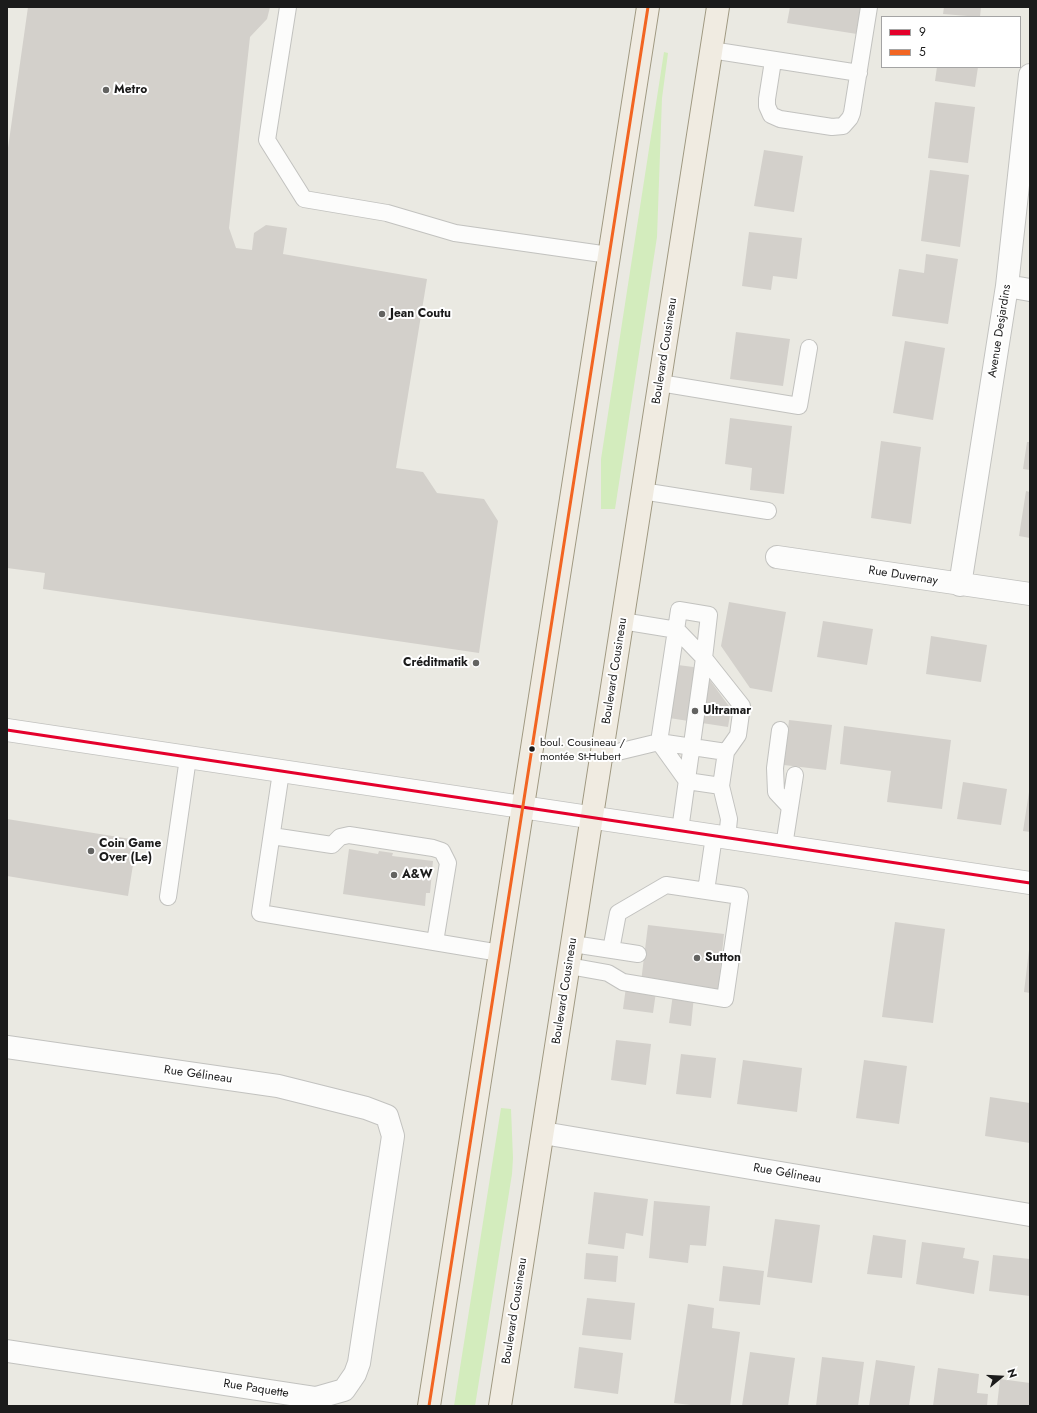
<!DOCTYPE html>
<html>
<head>
<meta charset="utf-8">
<style>
	body { margin:0 }
	#map { position:relative; width:1037px; height:1413px; overflow:hidden; background:#eae9e2; font-family:Jost,sans-serif }
	canvas { display:block }
	.frame { position:absolute; inset:0; border:8px solid #1b1b1b; pointer-events:none }
	.legend { position:absolute; left:881px; top:16px; width:140px; height:52px; box-sizing:border-box; background:#fff; border:1px solid #a4a4a4; margin:0; padding:5px 7px; list-style:none; font-size:12px; color:#1b1b1b }
	.legend li { display:flex; align-items:center; gap:8px; height:20px }
	.legend b { width:20px; border:1px solid #a4a4a4 }
	.north { position:absolute; left:981px; top:1357px; width:40px; height:40px; -webkit-text-stroke:3px #fff; paint-order:stroke; rotate:72deg; font-size:11px; font-weight:700; line-height:16px; text-align:center; color:#1b1b1b }
	.north::after { content:''; display:block; margin:auto; width:14px; height:18px; background:#1b1b1b; clip-path:polygon(50% 0,100% 100%,50% 72%,0 100%) }
</style>
</head>
<body>
<div id="map">
<canvas width="1037" height="1413"></canvas>
<div class="frame"></div>
<ul class="legend">
<li><b style="height:5px;background:#e4002b"></b>9</li>
<li><b style="height:5px;background:#f26522"></b>5</li>
</ul>
<div class="north">N</div>
</div>
<script>
const ctx = document.querySelector('canvas').getContext('2d');
ctx.lineJoin = 'round';
function fillPath(path, color) {
  ctx.fillStyle = color;
  ctx.fill(path, 'evenodd');
}
function toPath(rows) {
  const path = new Path2D();
  for (const r of rows) {
    path.moveTo(r[0], r[1]);
    for (let i = 2; i < r.length; i += 2) path.lineTo(r[i], r[i + 1]);
  }
  return path;
}
function strokePath(path, color, width, dash) {
  ctx.strokeStyle = color;
  ctx.lineWidth = width;
  ctx.lineCap = dash ? 'butt' : 'round';
  ctx.setLineDash(dash || []);
  ctx.stroke(path);
}
function write(font, color, halo, rows, align = 'center') {
  ctx.font = font + ' Jost,sans-serif';
  ctx.lineWidth = 4;
  ctx.setLineDash([]);
  ctx.textBaseline = 'middle';
  ctx.strokeStyle = halo;
  ctx.fillStyle = color;
  for (const [text, x, y, turn = 0] of rows) {
    ctx.save();
    ctx.translate(x, y);
    ctx.rotate((+turn || 0) * Math.PI / 180);
    ctx.textAlign = isNaN(turn) ? turn : align;
    if (halo) ctx.strokeText(text, 0, 0);
    ctx.fillText(text, 0, 0);
    ctx.restore();
  }
}
const grass = toPath([
	[664,52,668,53,662,98,657,237,615,509,601,509,601,459],
	[501,1108,511,1109,513,1158,512,1174,475,1406,454,1406]
]);
const building = toPath([
	[28,7,270,7,267,19,250,37,229,228,236,248,252,250,254,233,266,225,287,228,283,254,427,279,396,468,423,472,437,493,484,499,498,521,479,653,43,589,45,573,7,568,7,155],
	[790,7,861,7,857,34,787,23],
	[944,7,981,7,980,17,943,14],
	[937,67,978,67,975,87,935,81],
	[935,102,975,107,968,163,928,158],
	[764,150,803,156,794,212,754,206],
	[930,170,969,175,960,247,921,241],
	[749,232,802,238,797,279,773,276,771,290,742,286],
	[926,254,958,259,948,324,892,316,899,269,924,273],
	[736,332,790,339,783,386,730,379],
	[905,341,945,348,933,420,893,413],
	[730,418,792,426,784,494,750,490,752,468,725,464],
	[881,441,921,447,911,524,871,518],
	[1027,442,1030,442,1030,470,1023,469],
	[1026,491,1030,492,1030,538,1019,536],
	[729,602,786,612,772,692,750,688,721,646],
	[823,621,873,629,867,665,817,657],
	[931,636,987,645,981,682,926,674],
	[678,665,701,668,731,709,728,727,669,718],
	[789,720,832,725,826,770,784,765],
	[844,726,951,740,942,809,887,802,891,771,840,764],
	[963,782,1007,789,1001,825,957,819],
	[1029,792,1030,792,1030,832,1023,831],
	[7,819,137,840,128,896,7,876],
	[349,849,378,854,379,851,393,853,392,856,433,861,430,893,426,893,425,906,343,894],
	[895,922,945,929,933,1023,882,1017],
	[648,925,724,934,718,991,641,982],
	[1029,950,1030,951,1030,993,1024,992],
	[626,987,656,992,653,1013,623,1009],
	[673,994,694,996,691,1026,669,1023],
	[616,1040,651,1044,646,1085,611,1080],
	[681,1054,716,1058,711,1098,676,1094],
	[743,1060,802,1068,797,1112,737,1104],
	[864,1060,907,1066,899,1124,856,1118],
	[990,1097,1030,1103,1030,1143,985,1136],
	[594,1192,648,1199,643,1236,626,1233,624,1249,588,1244],
	[654,1201,710,1206,706,1246,690,1245,688,1263,649,1258],
	[775,1219,820,1225,812,1283,767,1277],
	[873,1235,906,1240,902,1278,867,1274],
	[922,1242,965,1248,963,1258,979,1261,974,1294,916,1284],
	[586,1253,618,1256,616,1282,584,1279],
	[993,1255,1030,1259,1030,1296,989,1291],
	[723,1266,764,1271,760,1305,719,1301],
	[587,1298,635,1303,631,1340,582,1335],
	[688,1304,714,1308,712,1328,740,1332,730,1406,699,1406,674,1403],
	[579,1347,623,1353,618,1394,574,1388],
	[750,1352,795,1358,788,1406,742,1406],
	[822,1357,864,1362,858,1406,816,1406],
	[876,1360,915,1366,909,1406,869,1406],
	[938,1368,979,1374,977,1393,988,1394,987,1406,933,1406],
	[1000,1379,1030,1383,1030,1406,997,1406]
]);
const service = toPath([
	[288,7,267,140,304,199,387,213,455,233,609,255],
	[711,50,859,73],
	[773,61,767,99,767,106,771,115,780,119,832,127,843,126,850,118,852,113,869,7],
	[660,383,799,406,809,348],
	[642,491,768,511],
	[622,621,677,630,704,658,680,830],
	[780,730,775,768,776,792,790,807],
	[601,756,659,742,726,752,721,786,729,819,727,838],
	[281,772,260,913,500,953],
	[721,786,687,781,659,742,679,610,709,615,704,658,742,706,738,735,726,752],
	[272,836,332,845,340,837,349,835,433,848,442,851,448,863,435,942],
	[784,846,795,775],
	[706,891,714,836],
	[168,897,188,758],
	[573,944,638,954],
	[569,966,608,973,623,982,725,999,740,896,666,885,618,913,611,950]
]);
const minor = toPath([
	[1007,286,1030,290],
	[777,557,1030,594],
	[960,585,1007,286,1030,75],
	[7,1047,278,1086,366,1108,387,1116,393,1136,359,1363,355,1374,344,1390,316,1398,7,1351],
	[543,1133,1030,1215]
]);
const tertiary = toPath([
	[7,730,1030,883]
]);
const primary = toPath([
	[429,1406,648,7],
	[500,1406,718,7]
]);
const bus1 = toPath([
	[7,730,1030,883]
]);
const bus2 = toPath([
	[429,1406,648,7]
]);
const markers = [
	[106,90,4,"#636361"],
	[382,314,4,"#636361"],
	[476,663,4,"#636361"],
	[695,711,4,"#636361"],
	[532,749,3.5,"#1b1b1b"],
	[91,851,4,"#636361"],
	[394,875,4,"#636361"],
	[697,958,4,"#636361"]
];
const busNames = [
	["boul. Cousineau /",540,743],
	["montée St-Hubert",540,757]
];
const poiNames = [
	["Metro",114,90],
	["Jean Coutu",390,314],
	["Créditmatik",468,663,"right"],
	["Ultramar",703,711],
	["Coin Game",99,844],
	["Over (Le)",99,858],
	["A&W",402,875],
	["Sutton",705,958]
];
const streetNames = [
	["Avenue Desjardins",1000,331,-81],
	["Boulevard Cousineau",665,351,-81],
	["Rue Duvernay",903,576,9],
	["Boulevard Cousineau",615,671,-81],
	["Boulevard Cousineau",565,991,-81],
	["Rue Gélineau",198,1075,8],
	["Rue Gélineau",787,1174,10],
	["Boulevard Cousineau",515,1311,-81],
	["Rue Paquette",256,1389,9]
];
fillPath(grass, '#d3ecbd');
fillPath(building, '#d3d0cb');
strokePath(service, '#c2c2bf', 18);
strokePath(minor, '#c2c2bf', 24);
strokePath(tertiary, '#c2c2bf', 24);
strokePath(primary, '#9f9880', 24);
strokePath(service, '#fcfcfb', 16);
strokePath(minor, '#fcfcfb', 22);
strokePath(tertiary, '#fcfcfb', 22);
strokePath(primary, '#f0ebe1', 22);
strokePath(bus1, '#e4002b', 3);
strokePath(bus2, '#f26522', 3);
for (const [x, y, r, color] of markers) {
  const dot = new Path2D();
  dot.arc(x, y, r, 0, 2 * Math.PI);
  ctx.fillStyle = color;
  ctx.fill(dot);
  strokePath(dot, '#fff', 1.5);
}
write('11px', '#1b1b1b', '#fff', busNames, 'left');
write('bold 12px', '#1b1b1b', '#fff', poiNames, 'left');
write('12px', '#1b1b1b', '#fff', streetNames);
</script>
</body>
</html>
